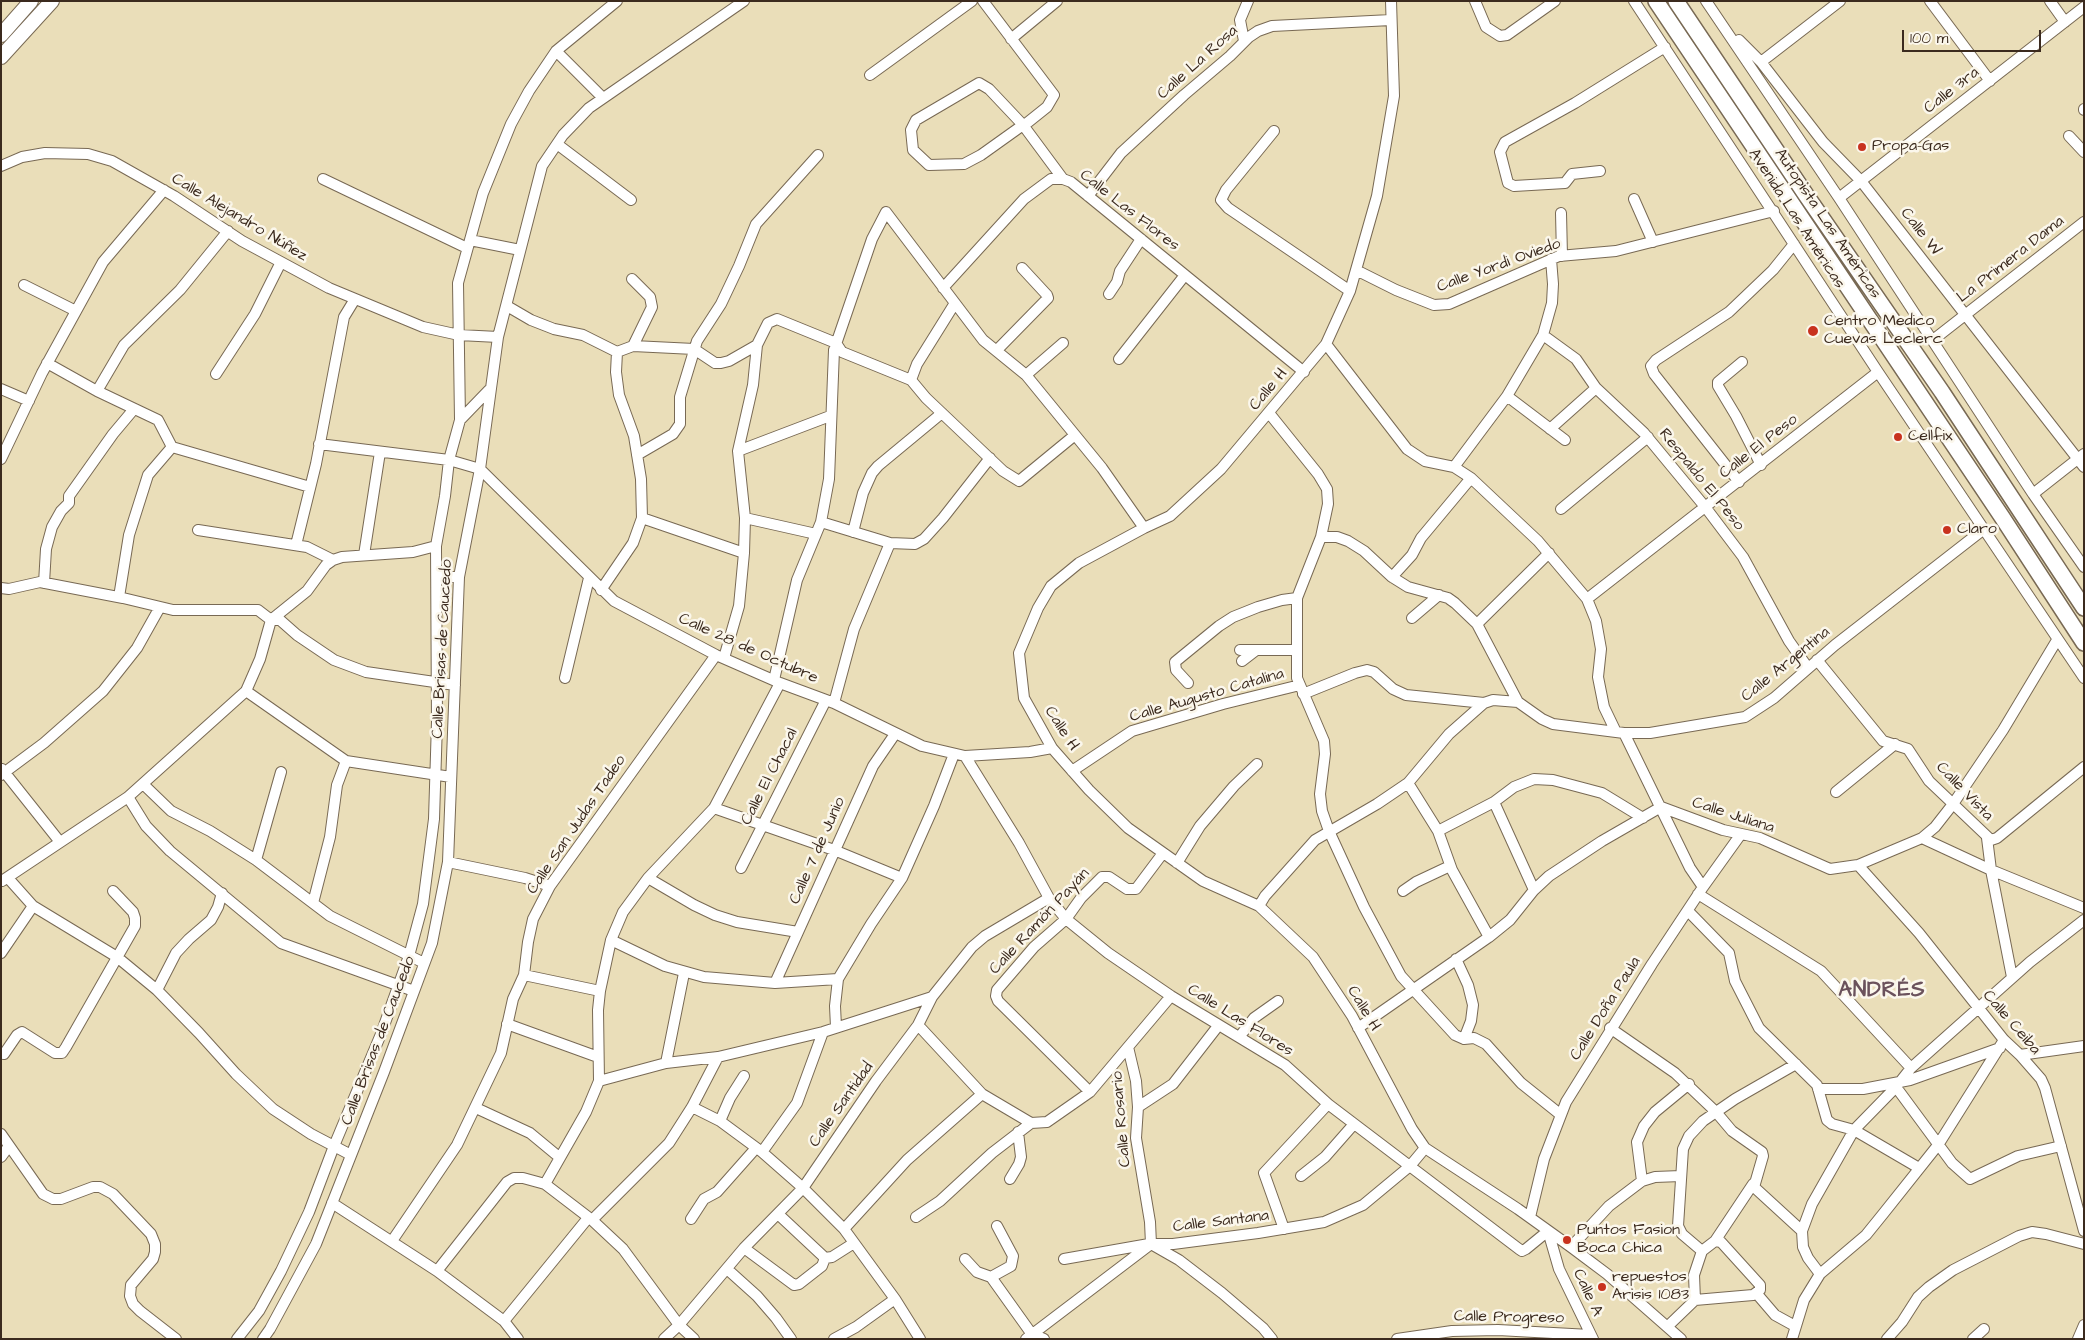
<!DOCTYPE html>
<html>
<head>
<meta charset="utf-8">
<style>
	body { margin:0 }
	#map { position:relative; width:2085px; height:1340px; overflow:hidden; background:#eadeb9; font-family:"Architects Daughter",sans-serif }
	canvas { display:block }
	.frame { position:absolute; inset:0; border:2px solid #3b2a1e; pointer-events:none }
	.scale { position:absolute; left:1902px; top:30px; width:139px; height:22px; box-sizing:border-box; border:2px solid #3b2a1e; border-top:0; padding-left:6px; font-size:15px; line-height:18px; white-space:nowrap; color:#3b2a1e; -webkit-text-stroke:4px #fbf7ec; paint-order:stroke }
</style>
</head>
<body>
<div id="map">
<canvas width="2085" height="1340"></canvas>
<div class="frame"></div>
<div class="scale">100 m</div>
</div>
<script>
const ctx = document.querySelector('canvas').getContext('2d');
ctx.lineJoin = 'round';
function toPath(rows) {
  const path = new Path2D();
  for (const r of rows) {
    path.moveTo(r[0], r[1]);
    for (let i = 2; i < r.length; i += 2) path.lineTo(r[i], r[i + 1]);
  }
  return path;
}
function strokePath(path, color, width, dash) {
  ctx.strokeStyle = color;
  ctx.lineWidth = width;
  ctx.lineCap = dash ? 'butt' : 'round';
  ctx.setLineDash(dash || []);
  ctx.stroke(path);
}
function write(font, color, halo, rows, align = 'center') {
  ctx.font = font + ' "Architects Daughter",sans-serif';
  ctx.lineWidth = 5;
  ctx.setLineDash([]);
  ctx.textBaseline = 'middle';
  ctx.strokeStyle = halo;
  ctx.fillStyle = color;
  for (const [text, x, y, turn = 0] of rows) {
    ctx.save();
    ctx.translate(x, y);
    ctx.rotate((+turn || 0) * Math.PI / 180);
    ctx.textAlign = isNaN(turn) ? turn : align;
    if (halo) ctx.strokeText(text, 0, 0);
    ctx.fillText(text, 0, 0);
    ctx.restore();
  }
}
const minor = toPath([
	[983,1,1054,95,1047,107,1027,123,1023,125,981,155,964,164,929,165,913,150,911,130,916,120,979,83,989,89,1023,125,1063,179],
	[1391,1,1394,96,1377,196,1350,291,1326,344,1221,469,1170,516,1144,528,1079,563,1051,586,1038,608,1019,653,1024,698,1052,748,1089,790,1128,828,1203,881,1259,906,1313,957,1352,1016,1412,1129,1425,1148,1518,1209,1571,1247,1607,1274,1681,1339],
	[1475,1,1486,27,1500,36,1507,35,1555,1],
	[1634,1,1878,372,2084,678],
	[1706,1,1839,198,2033,494,2084,567],
	[1930,1,1990,81],
	[2050,1,2065,22],
	[1011,39,1057,1],
	[1739,40,1761,62,1823,142,1861,181,2084,467],
	[1244,41,1240,20,1248,1],
	[556,51,602,97],
	[1761,62,1840,1],
	[870,75,972,1],
	[2084,109,2084,110],
	[1274,131,1226,190,1221,200,1228,208,1350,291],
	[2069,136,2084,152],
	[557,144,631,200],
	[1,166,22,157,45,153,88,154,112,161,174,196,242,241,329,288,423,327,459,335,498,337],
	[1600,171,1572,174,1565,183,1514,186,1508,183,1500,152,1505,142,1575,103,1665,47],
	[323,179,467,248],
	[1088,196,1121,153,1184,95,1230,56,1249,37,1258,31,1272,26,1391,20],
	[1839,198,2084,7],
	[1634,199,1653,242],
	[1561,213,1562,256],
	[470,240,520,250],
	[1356,270,1396,290,1434,305,1449,304,1559,256,1616,251,1774,211],
	[632,279,650,297,652,307,633,346],
	[24,285,76,311],
	[943,288,1024,199,1051,179,1063,179,1071,182,1304,372],
	[1109,294,1117,282,1120,271,1141,239],
	[955,303,917,364,911,380,926,398,1003,471,1019,481,1075,435],
	[507,306,531,320,554,329,583,335,617,352,616,372,619,395,634,436,641,479,642,518,633,543,601,590],
	[1543,335,1576,359,1596,388,1644,433,1706,508,1743,557,1789,641,1808,668],
	[1933,340,2084,222],
	[1326,344,1407,449,1425,461,1454,467,1471,478,1538,541,1587,599,1596,621,1601,649,1598,677,1604,707,1616,732],
	[997,350,1048,298,1047,295,1022,268],
	[617,352,633,346,694,349,715,363,721,363,729,361,757,345,768,323,777,319,836,343,842,352,911,380],
	[1119,359,1185,275],
	[1742,362,1718,382,1718,386,1736,416,1761,465],
	[47,363,97,391,158,420,172,447,148,475,129,535,119,597],
	[216,374,255,314,281,262],
	[1026,375,1063,343],
	[1,389,29,401],
	[97,391,124,345,180,290,228,231],
	[1507,396,1565,440],
	[1269,413,1318,474,1327,489,1328,504,1321,537,1297,598,1297,678,1324,741,1325,754,1320,794,1322,811,1329,831,1364,907,1401,976,1455,1035,1464,1039,1474,1038,1486,1044,1521,1083,1561,1115],
	[460,420,458,283,483,193,511,124,529,91,556,51,617,1],
	[1550,429,1596,388],
	[319,444,449,460,480,469,614,601,716,655,780,683,834,703,922,746,965,756,1030,752,1052,748],
	[172,447,310,487],
	[738,451,830,416],
	[637,455,673,434,680,424,680,397,697,341,721,304,739,266,756,224,818,155],
	[1,459,42,373,103,262,164,190],
	[1454,467,1507,396,1543,335,1552,303,1553,284,1551,259],
	[1739,482,1654,374,1651,366,1656,360,1729,312,1773,270,1794,244],
	[2033,494,2084,454],
	[1561,509,1648,437],
	[642,518,744,553],
	[745,518,816,534],
	[821,522,890,543,915,544,924,539,943,518,990,458],
	[198,530,307,547,333,560],
	[853,532,863,493,872,473,878,466,942,413],
	[1321,537,1337,537,1348,541,1364,551,1392,577,1408,587,1448,598,1455,603,1477,624,1518,702],
	[296,545,316,464,344,317,355,299],
	[364,555,380,452],
	[438,577,459,577],
	[1392,577,1412,555,1421,538,1471,478],
	[44,583,46,549,52,527,61,511,69,503,69,496,113,434,134,409],
	[1,588,9,589,40,582,123,598,173,610,258,610,271,620,307,591,326,565,333,560,342,557,413,552,436,546],
	[1587,599,1878,372],
	[1412,618,1439,595],
	[1477,624,1549,553],
	[1240,650,1297,650],
	[724,658,739,606,744,553,745,518,738,451,753,385,757,345],
	[1817,660,1883,741,1908,749,1929,781,1991,840,1997,838,2084,767],
	[1242,661,1255,651],
	[565,678,589,578],
	[774,680,797,580,821,522,829,479,834,350,872,239,886,212,983,340,1026,375,1102,468,1144,528],
	[1188,683,1176,670,1175,662,1219,626,1233,617,1258,607,1282,600,1297,598],
	[246,691,346,761,451,777],
	[1303,694,1355,673,1367,670,1374,672,1393,689,1406,695,1484,703],
	[834,703,854,629,890,543],
	[1624,733,1690,868,1703,887],
	[965,756,1019,843,1049,898,1066,919,1108,953,1171,996,1285,1065,1328,1104,1519,1249,1522,1251,1526,1249,1548,1231,1559,1269,1593,1339],
	[2,769,60,842],
	[1072,771,1132,731,1223,704,1300,685],
	[1,775,44,743,103,691,137,648,160,607],
	[1408,783,1438,831,1452,870,1489,937],
	[143,784,171,811,210,831,256,860,330,916,424,963],
	[1836,792,1895,744],
	[1494,802,1534,890],
	[714,808,834,850,902,878],
	[1438,831,1494,802,1514,787,1534,779,1553,780,1602,793,1643,818],
	[1922,838,1991,870,2084,908],
	[1987,838,1991,870,2012,977],
	[256,860,281,772],
	[448,862,525,878,550,886],
	[1177,863,1200,826,1234,786,1257,764],
	[1858,865,1919,933,2004,1040,2020,1055,2041,1079,2045,1088,2084,1231],
	[741,868,826,700],
	[8,878,33,906,117,957,157,990,199,1033,236,1074,273,1109,311,1134,351,1155],
	[648,878,694,905,715,915,737,922,798,932],
	[2,881,128,797],
	[1403,891,1416,882,1450,866],
	[1698,894,1821,971,1911,1068],
	[313,903,330,837,337,785,346,761],
	[1259,906,1265,896,1315,840,1377,804,1408,783,1449,734,1484,703,1493,700,1518,702,1542,719,1553,724,1624,733,1650,733,1745,717,1774,698,1835,645,1984,529],
	[1688,911,1729,953,1735,981,1759,1028,1817,1085,1827,1120,1832,1124,1854,1130,1919,1168],
	[611,940,665,966,704,977,775,983,838,979],
	[1,953,33,906],
	[1456,959,1468,985,1473,1005,1471,1021,1464,1039],
	[524,975,600,991],
	[775,983,873,766,895,734],
	[157,990,176,953,189,939,211,920,218,907,222,893],
	[414,991,281,943,170,851,146,826,128,797,246,691,260,659,271,620,280,620,297,635,334,660,366,672,455,685],
	[507,1024,598,1057],
	[918,1025,982,1094,1031,1123,1047,1122,1090,1092,1171,996],
	[836,1027,835,1006,838,979,871,924,902,878,934,806,954,754],
	[1358,1028,1489,937,1510,920,1534,890,1549,876,1602,841,1661,807,1723,830,1760,838,1830,869,1858,865,1922,838,1935,827,1953,804,2003,730,2057,640],
	[1610,1028,1675,1073,1716,1112,1732,1131,1762,1152,1763,1156,1754,1187,1802,1231],
	[1240,1036,1254,1018,1278,1001],
	[1128,1047,1136,1081,1138,1107,1136,1138,1150,1222,1151,1244,1179,1260,1222,1293,1263,1328,1272,1339],
	[4,1054,17,1035,22,1032,55,1053,62,1053,66,1047,135,926,135,918,133,912,113,891],
	[2020,1055,2084,1046],
	[666,1063,684,973],
	[599,1081,666,1063,718,1057,823,1032,932,997],
	[1896,1087,1952,1163,1970,1179,2018,1156,2061,1146],
	[1818,1089,1863,1089,1910,1080,2000,1048],
	[1090,1092,998,1001,996,996,997,990,1034,947,1066,919,1081,898,1102,877,1109,877,1127,889,1136,889,1163,853],
	[692,1107,720,1121,762,1152,803,1188,844,1229,895,1299,920,1339],
	[1138,1107,1173,1084,1218,1026],
	[476,1108,530,1133,559,1157],
	[720,1121,730,1098,744,1076],
	[1,1134,43,1194,53,1199,61,1199,93,1187,100,1187,113,1194,151,1234,155,1244,155,1252,153,1259,131,1285,130,1296,133,1304,140,1311,176,1339],
	[762,1152,797,1103,823,1032],
	[1,1157,9,1146],
	[1301,1176,1325,1157,1354,1124],
	[1010,1179,1019,1164,1021,1157,1018,1132],
	[1642,1181,1637,1142,1644,1126,1655,1112,1689,1084],
	[545,1184,586,1112,599,1081,598,1010,600,991,611,940,623,912,648,878,714,808,780,683],
	[332,1203,437,1271,504,1321,518,1339],
	[778,1214,825,1258],
	[916,1217,940,1201,992,1153,1031,1123],
	[1530,1217,1544,1159,1566,1102,1652,964,1703,887,1741,834],
	[691,1219,704,1199,717,1192,756,1148],
	[592,1220,669,1143,692,1107,718,1057],
	[844,1229,907,1160,982,1094],
	[1284,1229,1264,1173,1328,1104],
	[392,1241,457,1145,501,1053,513,999,524,975,528,942,533,919,550,886,716,655],
	[1571,1247,1609,1206,1642,1181,1655,1177,1681,1176],
	[744,1248,794,1285,799,1284,822,1266,825,1258],
	[1702,1251,1682,1234,1678,1226,1683,1149,1689,1136,1703,1121,1735,1099,1796,1064],
	[825,1258,832,1257,854,1243],
	[965,1259,977,1272,991,1277,1011,1266,1013,1256,997,1226],
	[1064,1259,1149,1244],
	[727,1269,757,1296,776,1318,791,1339],
	[437,1271,507,1182,514,1178,523,1178,545,1184,592,1220,623,1249,679,1325,694,1339],
	[1820,1274,1808,1258,1803,1247,1802,1231,1812,1204,1854,1130,1896,1087,1911,1068,2030,962,2084,920],
	[991,1277,1031,1333,1044,1339],
	[1757,1294,1775,1315,1795,1326],
	[1695,1300,1753,1295,1760,1290,1760,1285,1721,1242,1715,1241],
	[504,1321,588,1218],
	[1668,1326,1695,1300,1694,1275,1702,1251,1715,1241,1753,1184],
	[237,1339,259,1311,281,1271,309,1212,334,1146,381,1034,409,956,423,904,434,819,437,722,436,546,445,496,449,460,460,420,489,390],
	[263,1339,270,1329,316,1244,384,1072,432,943,448,862,459,577,480,469,498,337,542,166,563,135,589,108,744,1],
	[664,1339,679,1325,744,1248,803,1188,876,1081,918,1025,932,997,972,947,985,936,1049,898],
	[834,1339,856,1327,895,1299],
	[1026,1339,1151,1244,1173,1244,1258,1233,1324,1222,1363,1205,1410,1166,1425,1148],
	[1397,1339,1452,1331,1498,1330,1590,1335],
	[1792,1339,1804,1300,1820,1274,1866,1235,1883,1214,1938,1145,2004,1040],
	[1887,1339,1902,1322,1918,1297,1929,1287,1953,1270,2019,1236,2032,1232,2046,1234,2084,1244],
	[1973,1339,1984,1329],
	[2078,1339,2084,1325]
]);
const major = toPath([
	[1,35,31,1],
	[1,57,52,1]
]);
const highway = toPath([
	[1656,1,2002,517,2084,643],
	[1676,1,1806,195,1942,392,2084,608]
]);
const markers = [
	[1862,147,5,"#c8321e"],
	[1813,331,6,"#c8321e"],
	[1898,437,5,"#c8321e"],
	[1947,530,5,"#c8321e"],
	[1567,1240,5,"#c8321e"],
	[1602,1287,5,"#c8321e"]
];
const streetNames = [
	["Calle La Rosa",1198,63,-42],
	["Calle 3ra",1952,91,-38],
	["Calle Las Flores",1129,211,38],
	["Calle Alejandro Núñez",239,218,31],
	["Avenida Las Américas",1796,219,57],
	["Autopista Las Américas",1827,224,56],
	["Calle W",1920,232,52],
	["La Primera Dama",2011,260,-38],
	["Calle Yordi Oviedo",1499,266,-20],
	["Calle H",1269,390,-50],
	["Calle El Peso",1759,447,-38],
	["Respaldo El Peso",1701,480,51],
	["Calle Brisas de Caucedo",443,649,-87],
	["Calle 28 de Octubre",748,649,24],
	["Calle Argentina",1786,665,-39],
	["Calle Augusto Catalina",1207,696,-16],
	["Calle H",1061,729,57],
	["Calle El Chacal",770,777,-63],
	["Calle Vista",1964,792,46],
	["Calle Juliana",1733,816,18],
	["Calle San Judas Tadeo",577,825,-56],
	["Calle 7 de Junio",818,851,-66],
	["Calle Ramón Payán",1040,922,-47],
	["Calle H",1363,1009,59],
	["Calle Doña Paula",1606,1009,-58],
	["Calle Las Flores",1240,1021,32],
	["Calle Ceiba",2011,1023,49],
	["Calle Brisas de Caucedo",379,1041,-69],
	["Calle Santidad",842,1105,-55],
	["Calle Rosario",1122,1119,-95],
	["Calle Santana",1221,1222,-7],
	["Calle A",1587,1293,65],
	["Calle Progreso",1509,1318,1]
];
const poiNames = [
	["Propa-Gas",1872,147],
	["Centro Medico",1824,322],
	["Cuevas Leclerc",1824,340],
	["Cellfix",1908,437],
	["Claro",1957,530],
	["Puntos Fasion",1577,1231],
	["Boca Chica",1577,1249],
	["repuestos",1612,1278],
	["Arisis 1083",1612,1296]
];
const districtNames = [
	["ANDRÉS",1882,992]
];
strokePath(minor, '#786954', 12);
strokePath(major, '#786954', 16);
strokePath(highway, '#786954', 18);
strokePath(minor, '#fff', 10);
strokePath(major, '#fff', 14);
strokePath(highway, '#fff', 15);
for (const [x, y, r, color] of markers) {
  const dot = new Path2D();
  dot.arc(x, y, r, 0, 2 * Math.PI);
  ctx.fillStyle = color;
  ctx.fill(dot);
  strokePath(dot, '#fbf7ec', 2);
}
write('16px', '#3b2a1e', '#fbf7ec', streetNames);
write('16px', '#3b2a1e', '#fbf7ec', poiNames, 'left');
ctx.letterSpacing = '1px';
write('bold 21px', '#6b525c', '#fbf7ec', districtNames);
ctx.letterSpacing = '0px';
</script>
</body>
</html>
